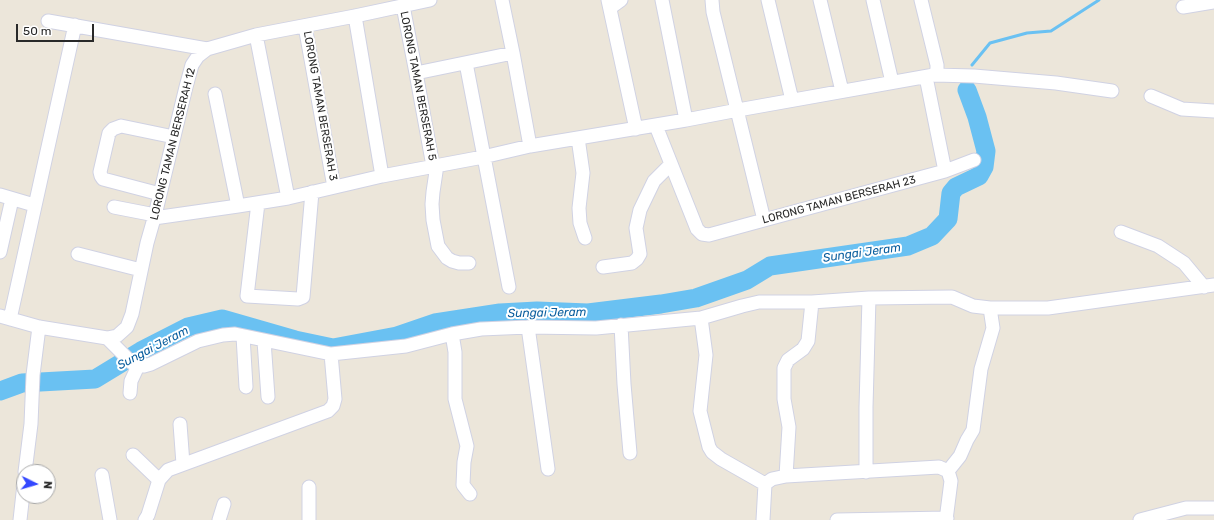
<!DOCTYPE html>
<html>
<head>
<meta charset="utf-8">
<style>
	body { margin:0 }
	#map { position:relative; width:1214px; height:520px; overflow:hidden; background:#ece6da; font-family:Rubik,sans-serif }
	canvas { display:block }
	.north { position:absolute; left:16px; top:464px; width:40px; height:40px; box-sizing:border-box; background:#fff; border:1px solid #a9a9a9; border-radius:50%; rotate:95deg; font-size:11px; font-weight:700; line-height:16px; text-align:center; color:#292929 }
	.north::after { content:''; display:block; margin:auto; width:14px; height:18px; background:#3448ff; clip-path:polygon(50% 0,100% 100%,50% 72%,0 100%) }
	.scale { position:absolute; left:16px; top:24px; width:78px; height:18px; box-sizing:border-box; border:2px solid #292929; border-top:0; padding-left:5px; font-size:12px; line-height:14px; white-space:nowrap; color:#292929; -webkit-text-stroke:3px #fff; paint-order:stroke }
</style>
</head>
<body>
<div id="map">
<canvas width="1214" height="520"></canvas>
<div class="north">N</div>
<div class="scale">50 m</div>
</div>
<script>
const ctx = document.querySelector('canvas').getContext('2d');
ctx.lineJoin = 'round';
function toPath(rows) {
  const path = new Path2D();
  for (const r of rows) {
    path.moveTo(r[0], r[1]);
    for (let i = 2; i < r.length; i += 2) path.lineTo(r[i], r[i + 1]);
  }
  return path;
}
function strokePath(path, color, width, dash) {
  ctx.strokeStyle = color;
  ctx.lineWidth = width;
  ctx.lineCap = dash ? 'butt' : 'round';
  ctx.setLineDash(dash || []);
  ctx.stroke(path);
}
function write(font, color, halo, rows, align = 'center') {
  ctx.font = font + ' Rubik,sans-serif';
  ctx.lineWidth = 4;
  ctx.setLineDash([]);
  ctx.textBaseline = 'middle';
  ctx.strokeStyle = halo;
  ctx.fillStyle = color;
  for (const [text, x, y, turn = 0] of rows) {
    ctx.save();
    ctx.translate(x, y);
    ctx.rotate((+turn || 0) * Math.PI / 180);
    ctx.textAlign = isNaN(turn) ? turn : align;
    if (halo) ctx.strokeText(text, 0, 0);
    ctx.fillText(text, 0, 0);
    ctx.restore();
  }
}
const stream = toPath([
	[972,65,990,43,1027,33,1051,31,1099,0]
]);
const river = toPath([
	[0,391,22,383,95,379,141,351,188,327,222,319,295,340,333,348,397,336,435,323,500,313,537,311,588,313,661,304,696,298,747,280,770,266,908,246,932,236,948,219,951,193,956,187,979,176,984,167,986,151,977,117,967,90]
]);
const minor = toPath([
	[502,0,513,53,530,146],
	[608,0,636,129],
	[662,0,686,120],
	[712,0,713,12,764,220],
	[768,0,792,100],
	[820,0,842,91],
	[873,0,892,82],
	[403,6,416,73,433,166],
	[1183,7,1214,2],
	[610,8,621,0],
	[355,16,382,176],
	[48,21,207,49],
	[305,26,334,187],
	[256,35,288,198],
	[466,63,509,287],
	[416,73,513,53],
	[934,75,974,76,1056,83,1112,91],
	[926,77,945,171],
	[215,94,238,206],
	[1151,96,1182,109,1214,111],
	[656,126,697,229,702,234,709,235,764,220,945,171,974,160],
	[578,138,583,173,579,208,580,223,585,238],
	[437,165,433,192,432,204,433,220,438,246,447,258,452,261,459,263,469,263],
	[160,194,103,179,101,176,100,172,109,133,113,129,121,126,174,137],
	[0,195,34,205],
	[258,203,247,296,298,299,303,297,312,192],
	[114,207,155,215],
	[154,218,238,206,288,198,382,176,483,157,530,146,686,120,738,110,934,75,937,70,937,65,921,0],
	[1121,232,1158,246,1184,263,1204,287],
	[0,252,12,199],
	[78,254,141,270],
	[603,267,632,263,637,259,640,254,636,228,640,210,654,181,671,164],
	[0,316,39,327,107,338,132,363,138,366,144,366,151,364,198,341,223,335,235,334,331,354,406,346,452,334,481,329,528,327,596,328,701,318,742,306,759,302,812,302,869,298,952,297,973,306,990,308,1048,308,1214,285],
	[701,318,706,355,700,411,709,447,712,452,721,459,765,484],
	[10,319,75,25],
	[621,325,624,384,630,453],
	[528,327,548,469],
	[452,334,455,352,455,399,467,446,464,462,463,485,470,494],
	[243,336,246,387],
	[107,338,117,336,127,327,132,314,147,243,155,215,186,87,192,65,198,56,207,49,256,35,355,16,430,0],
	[264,341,268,397],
	[130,393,131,381,138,366],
	[180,424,183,464],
	[133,455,159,480],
	[948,471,960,456,967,440,973,430,981,369,993,328,990,308],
	[25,472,31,424,33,375,39,327],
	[866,472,866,407,869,298],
	[102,475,110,520],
	[786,476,789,427,784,399,784,368,788,360,803,349,808,341,812,302],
	[20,520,24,484],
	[145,520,148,515,159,480,168,470,328,411,333,406,335,399,331,354],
	[219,520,224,504],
	[309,520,309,487],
	[763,520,765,484,772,479,786,476,939,467,948,471],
	[837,520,947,518],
	[946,520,951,481,948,471],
	[1140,520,1186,508,1214,508]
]);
const streetNames = [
	["LORONG TAMAN BERSERAH 5",418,86,79],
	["LORONG TAMAN BERSERAH 3",320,106,80],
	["LORONG TAMAN BERSERAH 12",173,144,-76],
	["LORONG TAMAN BERSERAH 23",839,200,-15]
];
const waterNames = [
	["Sungai Jeram",862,253,-8],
	["Sungai Jeram",547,313,-1],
	["Sungai Jeram",153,348,-28]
];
strokePath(stream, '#6ac1f2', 3);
strokePath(river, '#6ac1f2', 19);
strokePath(minor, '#d0d2e3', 15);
strokePath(minor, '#fff', 13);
write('11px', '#292929', '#fff', streetNames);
write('italic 12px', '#095d9d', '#fff', waterNames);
</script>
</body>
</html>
